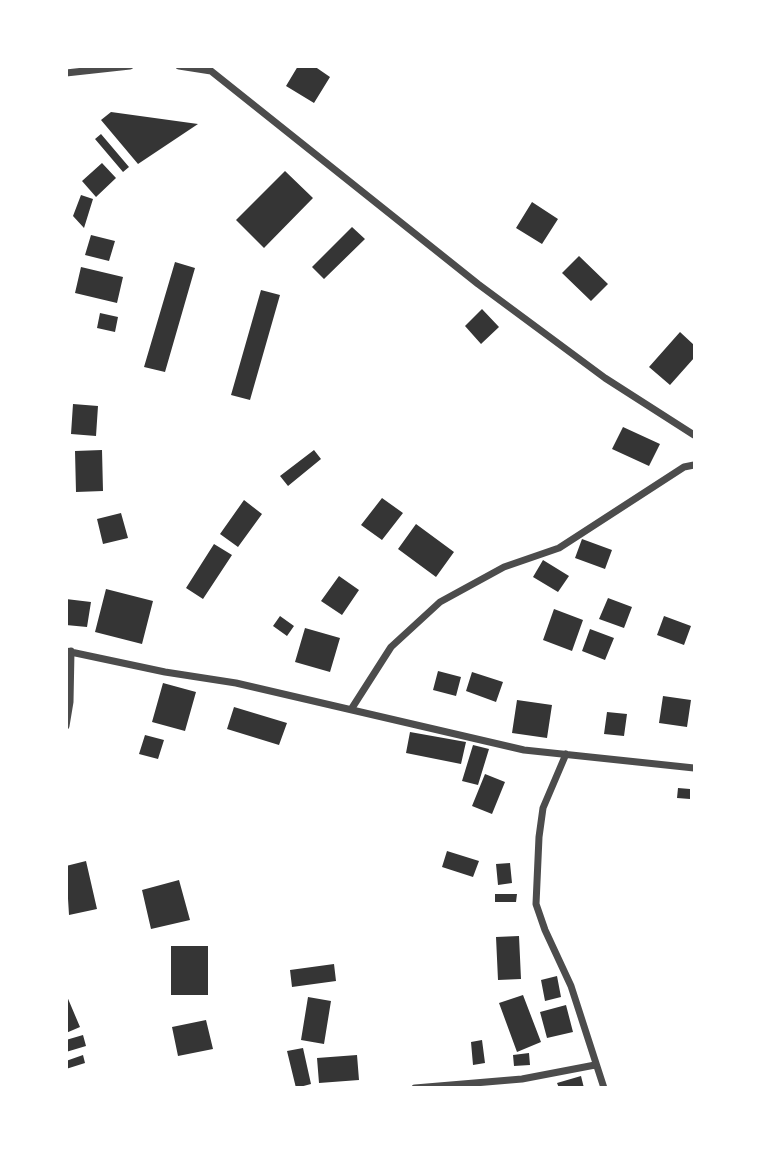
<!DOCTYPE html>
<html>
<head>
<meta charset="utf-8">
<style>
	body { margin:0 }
	#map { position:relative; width:761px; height:1154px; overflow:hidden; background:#fff; font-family:"Roboto Serif",serif }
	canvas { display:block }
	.frame { position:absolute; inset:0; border:68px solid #fff; pointer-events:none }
</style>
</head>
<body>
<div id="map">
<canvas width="761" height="1154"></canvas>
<div class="frame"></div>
</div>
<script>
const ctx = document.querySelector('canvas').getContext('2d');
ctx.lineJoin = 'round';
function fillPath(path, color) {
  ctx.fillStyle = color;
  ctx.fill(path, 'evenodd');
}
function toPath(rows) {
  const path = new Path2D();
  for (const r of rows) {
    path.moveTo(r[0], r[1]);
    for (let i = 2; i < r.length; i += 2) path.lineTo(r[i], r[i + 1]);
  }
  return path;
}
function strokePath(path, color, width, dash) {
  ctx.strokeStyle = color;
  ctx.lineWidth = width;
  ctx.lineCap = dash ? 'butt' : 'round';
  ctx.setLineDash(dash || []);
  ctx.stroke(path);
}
const building = toPath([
	[298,66,314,66,330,77,314,103,286,86],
	[111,112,198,124,138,164,101,120],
	[101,134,129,167,123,172,95,139],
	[102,163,116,178,96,197,82,181],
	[285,171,313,198,264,248,236,220],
	[81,195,93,199,84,228,73,216],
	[532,202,558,219,542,244,516,228],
	[352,227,365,239,324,279,312,267],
	[91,235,115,241,109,261,85,255],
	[579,256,608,284,591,301,562,273],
	[175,262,195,268,165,372,144,367],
	[81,267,123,277,117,303,75,293],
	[261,290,280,295,250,400,231,395],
	[482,309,499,327,481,344,465,326],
	[100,313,118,317,115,332,97,328],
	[680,332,694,345,694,358,670,385,649,367],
	[73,404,98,406,96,436,71,434],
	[623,427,660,444,649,466,612,449],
	[102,450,103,491,76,492,75,451],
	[314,450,321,459,288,486,280,476],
	[382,498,403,513,382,540,361,525],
	[244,500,262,514,238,547,220,534],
	[121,513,128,538,103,544,97,519],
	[416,524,454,552,436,577,398,549],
	[582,539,612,550,605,569,575,558],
	[214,544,232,555,203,599,186,588],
	[543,560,569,576,558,592,533,577],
	[339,576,359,590,342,615,321,601],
	[106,589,153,601,142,644,95,632],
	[608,598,632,607,624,628,599,619],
	[66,599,91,602,87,627,66,625],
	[554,609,583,620,572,651,543,640],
	[280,616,294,626,287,636,273,626],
	[664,616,691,626,684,645,657,635],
	[305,628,340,638,330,672,295,662],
	[590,629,614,638,605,660,582,651],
	[438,671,461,677,456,696,433,690],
	[472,672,503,682,496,702,466,691],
	[163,683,196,692,185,731,152,722],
	[663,696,691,700,687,727,659,723],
	[517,700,552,705,547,738,512,733],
	[234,707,287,723,279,745,227,729],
	[607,712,627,714,624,736,604,734],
	[410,732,466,742,461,764,406,753],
	[145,735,164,740,158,759,139,754],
	[473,745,489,749,478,785,462,781],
	[485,774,505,782,492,814,472,806],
	[678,788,690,789,690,799,677,798],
	[447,851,479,861,473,877,442,867],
	[86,861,97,909,69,915,66,866],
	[510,863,512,883,498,885,496,864],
	[179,880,190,920,151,929,142,890],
	[495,894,517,894,516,902,495,902],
	[519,936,521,979,498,980,496,937],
	[171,946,208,946,208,995,171,995],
	[334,964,336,981,292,987,290,970],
	[557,976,561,997,545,1001,541,980],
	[66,994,80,1027,66,1033],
	[523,995,541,1042,517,1052,499,1003],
	[308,997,331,1001,324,1044,301,1040],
	[566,1005,573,1032,547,1038,540,1012],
	[206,1020,213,1049,178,1056,172,1027],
	[83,1035,86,1046,66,1052,66,1040],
	[482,1040,485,1063,473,1065,471,1042],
	[303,1048,311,1084,296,1088,287,1051],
	[529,1053,530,1065,514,1066,513,1055],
	[83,1055,85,1063,66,1069,66,1061],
	[357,1055,359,1080,319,1083,317,1058],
	[581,1076,584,1088,559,1088,557,1083]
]);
const minor = toPath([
	[179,66,211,71,478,284,605,378,694,435],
	[66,73,130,66],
	[66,651,165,672,236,683,524,750,694,768],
	[352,708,391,647,440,602,504,567,559,548,684,467,694,465],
	[66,726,70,702,71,651],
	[566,754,543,808,539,837,536,904,545,930,571,986,604,1088],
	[415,1088,522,1079,595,1065]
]);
fillPath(building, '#353535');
strokePath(minor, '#4c4c4c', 7);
</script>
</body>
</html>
